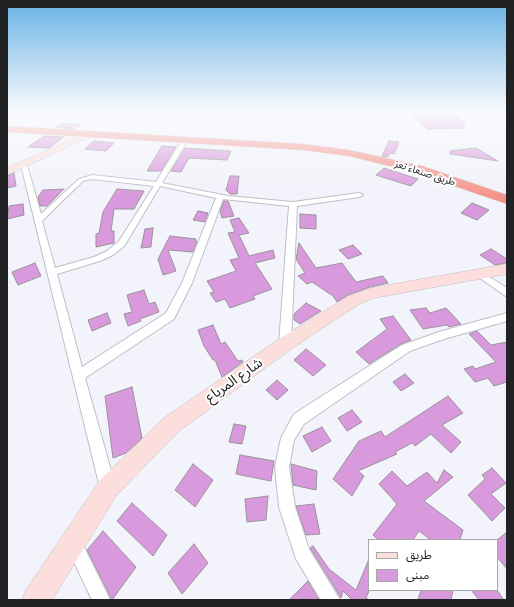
<!DOCTYPE html>
<html>
<head>
<meta charset="utf-8">
<style>
	body { margin:0 }
	#map { position:relative; width:514px; height:607px; overflow:hidden; background:#f2f3fb; font-family:"Public Sans","Noto Sans Arabic",sans-serif }
	canvas { display:block }
	.frame { position:absolute; inset:0; border:8px solid #212224; pointer-events:none }
	.legend { position:absolute; left:368px; top:539px; width:130px; height:52px; box-sizing:border-box; background:#fff; border:1px solid #a6a7a7; margin:0; padding:5px 7px; list-style:none; font-size:12px; color:#212224 }
	.legend li { display:flex; align-items:center; gap:8px; height:20px }
	.legend b { width:20px; border:1px solid #a6a7a7 }
</style>
</head>
<body>
<div id="map">
<canvas width="514" height="607"></canvas>
<div class="frame"></div>
<ul class="legend">
<li><b style="height:5px;background:#fcdfdc"></b>طريق</li>
<li><b style="height:11px;background:#d999dd"></b>مبنى</li>
</ul>
</div>
<script>
const ctx = document.querySelector('canvas').getContext('2d');
ctx.lineJoin = 'round';
function fillPath(path, color) {
  ctx.fillStyle = color;
  ctx.fill(path, 'evenodd');
}
function toPath(rows) {
  const path = new Path2D();
  for (const r of rows) {
    path.moveTo(r[0], r[1]);
    for (let i = 2; i < r.length; i += 2) path.lineTo(r[i], r[i + 1]);
  }
  return path;
}
function strokePath(path, color, width, dash) {
  ctx.strokeStyle = color;
  ctx.lineWidth = width;
  ctx.lineCap = dash ? 'butt' : 'round';
  ctx.setLineDash(dash || []);
  ctx.stroke(path);
}
function write(font, color, halo, rows, align = 'center') {
  ctx.font = font + ' "Public Sans","Noto Sans Arabic",sans-serif';
  ctx.lineWidth = 4;
  ctx.setLineDash([]);
  ctx.textBaseline = 'middle';
  ctx.strokeStyle = halo;
  ctx.fillStyle = color;
  for (const [text, x, y, turn = 0] of rows) {
    ctx.save();
    ctx.translate(x, y);
    ctx.rotate((+turn || 0) * Math.PI / 180);
    ctx.textAlign = isNaN(turn) ? turn : align;
    if (halo) ctx.strokeText(text, 0, 0);
    ctx.fillText(text, 0, 0);
    ctx.restore();
  }
}
const building = toPath([
	[424,113,449,114,456,116,465,124,461,125,465,128,427,129,411,114,424,113],
	[61,124,81,124,75,129,56,127,61,124],
	[44,136,64,137,49,148,28,147,44,136],
	[94,141,114,143,106,151,85,149,94,141],
	[389,141,399,142,394,154,391,153,387,157,382,156,389,141],
	[162,146,176,147,161,171,147,171,162,146],
	[185,148,215,150,231,151,227,160,189,158,181,172,171,171,185,148],
	[476,148,498,161,450,154,450,151,476,148],
	[384,168,418,179,411,186,376,175,384,168],
	[14,173,16,186,7,188,7,176,14,173],
	[230,176,239,176,237,194,230,194,226,190,230,176],
	[64,189,47,206,40,206,38,197,43,190,64,189],
	[117,189,144,191,134,209,114,209,111,231,114,231,114,243,96,247,96,234,99,233,103,212,117,189],
	[224,201,228,201,234,216,222,218,220,211,224,201],
	[472,203,489,210,477,220,461,213,472,203],
	[23,204,24,215,7,219,9,206,23,204],
	[198,211,208,213,205,222,193,220,198,211],
	[300,214,316,215,316,229,300,228,300,214],
	[239,218,249,233,239,235,249,256,273,250,275,258,255,263,272,289,253,296,255,299,230,308,225,299,216,302,210,293,214,292,207,281,236,271,230,260,239,258,228,233,235,232,230,220,239,218],
	[153,228,151,247,141,248,145,229,153,228],
	[170,236,196,239,195,241,197,241,193,252,168,250,176,271,163,275,158,259,170,236],
	[299,243,316,268,342,263,356,282,383,276,388,283,370,287,348,295,337,302,333,296,312,282,307,284,298,276,305,273,296,259,299,243],
	[353,245,362,254,348,259,339,250,353,245],
	[491,249,507,259,507,263,495,265,480,255,491,249],
	[35,263,41,276,18,285,12,272,35,263],
	[144,290,149,304,155,302,159,312,140,319,141,321,128,326,124,314,132,312,127,295,144,290],
	[306,303,321,311,300,324,294,320,294,314,306,303],
	[426,308,430,313,446,308,461,324,449,327,447,325,423,329,410,310,426,308],
	[107,313,111,323,92,331,88,320,107,313],
	[393,316,411,340,401,344,369,364,356,352,387,329,380,319,393,316],
	[213,325,221,344,225,342,238,361,242,360,243,362,222,377,215,360,213,360,204,346,198,330,213,325],
	[477,331,491,345,507,342,507,382,494,386,488,378,475,382,464,369,473,366,475,369,496,362,469,334,477,331],
	[306,349,326,365,313,376,294,360,306,349],
	[405,374,414,383,401,391,393,382,405,374],
	[277,380,288,390,277,400,266,390,277,380],
	[132,387,142,438,126,453,113,458,105,396,132,387],
	[448,396,463,413,442,425,461,442,451,453,431,434,415,446,412,443,395,452,397,454,358,471,364,476,352,496,333,479,359,441,381,431,385,437,448,396],
	[352,410,362,422,347,431,338,418,352,410],
	[234,424,246,426,242,444,229,442,234,424],
	[322,427,331,441,312,452,303,436,322,427],
	[240,455,274,461,271,481,236,474,240,455],
	[193,464,213,480,195,507,175,490,193,464],
	[291,464,317,471,316,490,293,485,291,464],
	[492,468,506,483,491,494,505,508,492,521,468,495,485,479,482,475,492,468],
	[444,470,453,477,424,501,463,530,460,540,431,540,419,531,413,540,378,540,373,535,397,504,379,484,392,471,407,486,427,472,437,483,444,470],
	[268,496,266,520,247,522,245,499,268,496],
	[132,503,167,535,153,556,117,521,132,503],
	[314,504,320,534,306,535,296,506,314,504],
	[103,531,136,567,112,600,87,550,103,531],
	[507,532,507,569,497,557,497,540,507,532],
	[194,544,208,563,182,594,168,573,194,544],
	[313,546,329,569,356,590,369,559,369,591,366,598,369,600,352,600,343,591,341,598,310,548,313,546],
	[308,581,319,600,289,600,308,581],
	[421,590,453,590,451,600,418,600,421,590],
	[471,590,497,590,504,600,479,600,471,590]
]);
const street = toPath([
	[185,138,188,140,162,183,228,196,293,202,359,193,363,195,359,197,297,206,291,344,289,347,285,349,281,347,279,344,289,206,223,199,192,283,174,319,85,378,116,488,113,493,108,496,103,493,100,488,21,165,24,163,27,165,41,214,79,179,92,175,156,182,182,140,185,138],
	[92,179,154,186,119,241,107,251,94,257,55,268,42,221,83,181,92,179],
	[160,186,216,198,182,283,166,313,82,367,57,274,100,261,113,255,125,245,160,186],
	[480,271,507,288,507,297,477,276,475,274,477,272,480,271],
	[507,313,507,321,444,339,410,351,304,424,294,440,289,467,295,507,309,549,340,600,321,600,296,559,279,507,275,467,281,438,294,414,402,345,442,331,507,313],
	[74,537,80,539,110,600,92,600,66,545,68,539,74,537]
]);
const secondary = toPath([
	[87,133,94,135,7,175,7,168,87,133],
	[507,264,507,274,374,298,359,304,291,349,178,432,116,496,52,600,22,600,26,590,100,480,164,418,279,339,349,296,371,288,507,264]
]);
const highway = toPath([
	[7,126,303,144,349,150,422,166,507,195,507,204,414,172,349,156,303,150,7,132,7,126]
]);
const farStreetnames = [
	["طريق صنعاء تعز",425,173,18]
];
const nearStreetnames = [
	["شارع المرباع",234,380,-35]
];
fillPath(building, '#d999dd');
strokePath(building, '#989398', 1);
strokePath(street, '#bebfc6', 2);
strokePath(secondary, '#bebfc6', 1);
strokePath(highway, '#d3d3d3', 1);
fillPath(street, '#fff');
fillPath(secondary, '#fcdfdc');
fillPath(highway, '#f4948c');
const sky = ctx.createLinearGradient(0, 0, 0, 196);
sky.addColorStop(0, '#68b2e4');
sky.addColorStop(0.57, '#f9fafd');
sky.addColorStop(1, '#f9fafd00');
ctx.fillStyle = sky;
ctx.fillRect(0, 0, 514, 196);
write('10px', '#212224', '#fff', farStreetnames);
write('14px', '#212224', '#fff', nearStreetnames);
</script>
</body>
</html>
